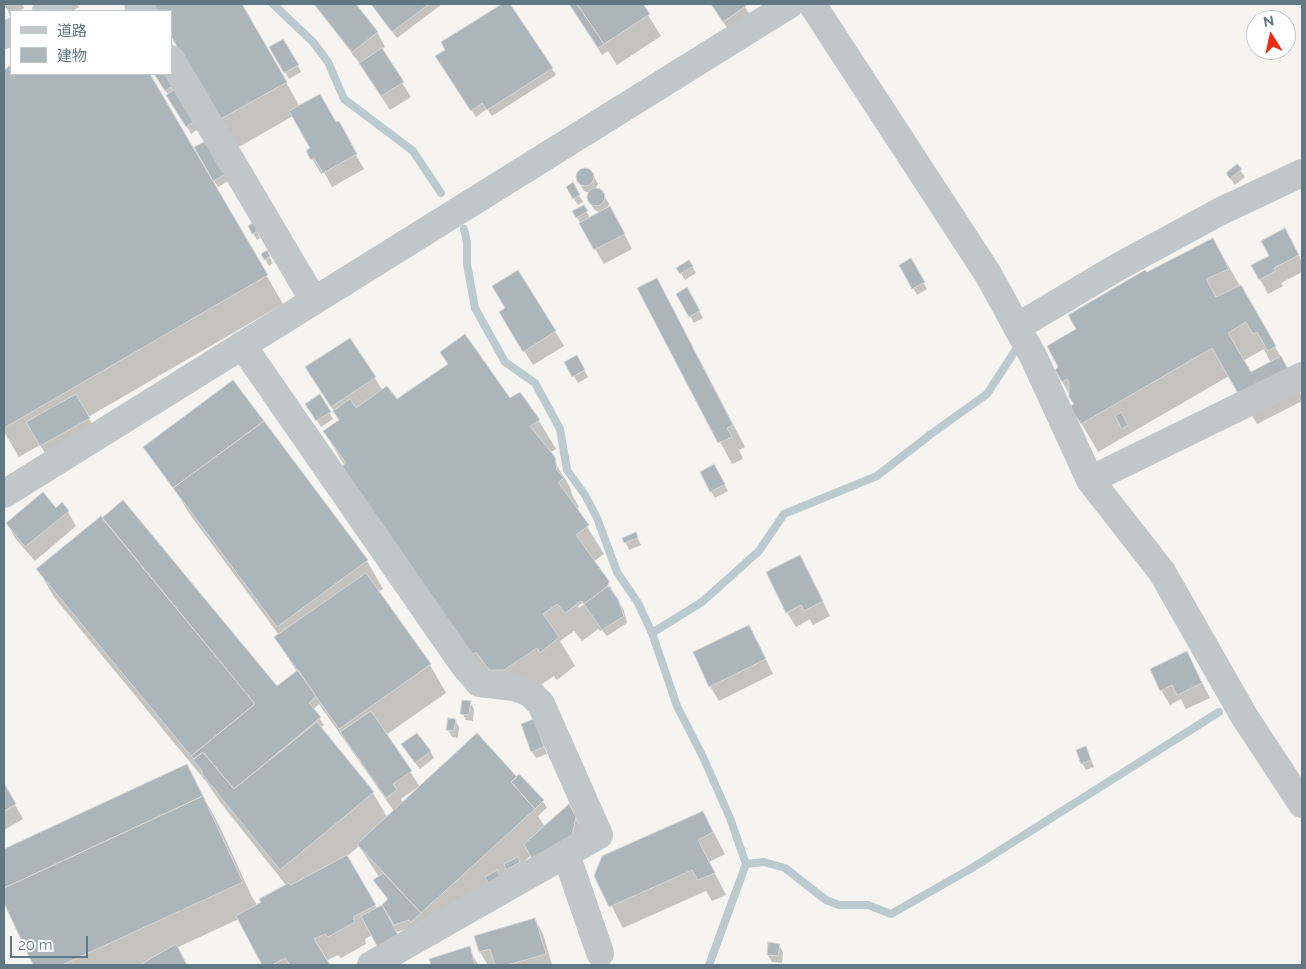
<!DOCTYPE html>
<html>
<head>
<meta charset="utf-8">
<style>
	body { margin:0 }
	#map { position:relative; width:1306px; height:969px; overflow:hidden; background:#f5f4f0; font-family:Raleway,"Noto Sans JP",sans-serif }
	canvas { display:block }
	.frame { position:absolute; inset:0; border:5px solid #607884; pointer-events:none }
	.legend { position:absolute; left:10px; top:10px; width:162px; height:65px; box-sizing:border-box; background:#fff; border:1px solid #bfc9ce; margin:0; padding:6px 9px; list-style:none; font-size:15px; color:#607884 }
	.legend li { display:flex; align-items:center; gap:10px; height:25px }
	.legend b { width:25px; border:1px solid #bfc9ce }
	.north { position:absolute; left:1246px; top:10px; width:50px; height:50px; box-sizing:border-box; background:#fff; border:1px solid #bfc9ce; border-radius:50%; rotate:350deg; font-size:14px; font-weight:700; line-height:20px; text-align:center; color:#607884 }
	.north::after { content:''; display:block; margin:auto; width:18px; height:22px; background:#f42b10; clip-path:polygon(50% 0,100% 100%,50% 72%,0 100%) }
	.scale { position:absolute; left:10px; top:936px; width:78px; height:22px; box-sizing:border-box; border:2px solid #607884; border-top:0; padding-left:6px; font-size:15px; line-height:18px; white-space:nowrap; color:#607884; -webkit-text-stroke:4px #fff; paint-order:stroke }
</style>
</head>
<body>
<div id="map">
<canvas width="1306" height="969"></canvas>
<div class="frame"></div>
<ul class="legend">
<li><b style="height:6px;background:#c1c6c9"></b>道路</li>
<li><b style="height:14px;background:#acb5b9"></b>建物</li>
</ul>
<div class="north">N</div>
<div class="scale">20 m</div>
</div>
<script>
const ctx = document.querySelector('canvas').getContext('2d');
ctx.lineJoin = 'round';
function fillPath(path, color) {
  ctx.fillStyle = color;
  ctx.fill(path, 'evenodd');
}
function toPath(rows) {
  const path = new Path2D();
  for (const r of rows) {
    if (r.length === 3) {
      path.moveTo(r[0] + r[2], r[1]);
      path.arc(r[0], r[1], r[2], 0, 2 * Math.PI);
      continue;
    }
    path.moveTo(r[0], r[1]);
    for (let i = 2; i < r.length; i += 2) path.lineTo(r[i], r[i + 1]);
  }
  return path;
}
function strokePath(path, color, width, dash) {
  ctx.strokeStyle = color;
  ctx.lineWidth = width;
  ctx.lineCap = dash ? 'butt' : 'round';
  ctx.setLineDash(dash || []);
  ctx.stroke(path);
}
const shadow = toPath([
	[4,4,22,4,24,8,19,11,11,11,10,15],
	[49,4,77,4,79,7,72,11,53,11],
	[154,4,241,4,300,107,336,124,338,123,364,169,332,187,324,172,321,174,308,151,312,149,293,116,237,148,171,34,171,11,158,11],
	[314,4,354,4,377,32,385,47,381,49,411,97,390,110,361,65],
	[371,4,442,4,397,38],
	[504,4,509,4,556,75,492,116,487,109,476,117,441,63,446,50,443,43],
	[570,4,641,4,661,36,617,65,608,51,602,55],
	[711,4,743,4,754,21,732,35],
	[283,40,301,72,289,79,271,47],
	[11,67,11,74,149,74,283,304,88,417,97,433,49,460,40,445,19,457,4,432,4,71],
	[156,74,164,74,198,129,191,134],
	[205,142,228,181,218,187,195,148],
	[1237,166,1245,177,1235,185,1227,174],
	[587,169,591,171,598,184,595,190,598,189,602,192,609,204,607,209,618,222,632,249,604,264,574,212,583,206,590,218,600,213,594,209,589,202,588,196,590,193,584,191,577,179,579,171],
	[572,184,583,202,578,205,567,187],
	[253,224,260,238,257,240,249,226],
	[1213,239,1291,375,1302,397,1302,401,1257,424,1229,376,1098,452,1072,407,1075,405,1056,370,1060,367,1078,329,1147,273],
	[1264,349,1271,363,1250,374,1243,361],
	[1293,244,1302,262,1302,272,1281,283,1283,286,1268,294,1253,266],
	[266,252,273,263,269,266,262,254],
	[911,260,927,289,917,295,900,265],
	[689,261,696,273,685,280,678,268],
	[518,272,564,346,533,365,509,326,506,308],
	[639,289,669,302,745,447,739,450,743,459,732,464],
	[687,289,703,318,694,323,678,294],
	[350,339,383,391,397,400,509,400,520,393,539,421,556,449,549,453,570,487,572,495,579,507,576,509,604,554,593,562,609,584,578,606,579,608,610,586,624,611,627,623,607,636,602,630,600,631,598,629,582,641,574,631,560,641,575,666,557,680,554,676,521,698,488,684,341,460,325,432,340,420,315,382],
	[576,356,588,377,578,383,566,362],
	[319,396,333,419,321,427,311,411],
	[714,466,728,491,715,498,711,491],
	[178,495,367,561,383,589,378,592,430,665,446,693,386,735,420,787,517,778,543,801,547,808,538,816,545,827,569,806,584,833,531,855,521,865,414,927,396,932,372,935,365,939,366,944,341,958,338,955,326,961,329,965,264,965,239,919,176,948,186,965,145,965,144,963,139,965,34,965,4,900,4,850,186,766,219,825,252,897,258,906,286,885,220,802,208,784,54,597,38,569,277,688,297,672,276,638,279,635,191,516],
	[319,704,394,811,387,817,373,793,320,728,324,725,313,710],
	[418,787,419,788,403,803,401,799],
	[359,846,379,877,374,880,389,900,377,909,346,857],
	[56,509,68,512,76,526,35,561,15,538,7,523],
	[635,533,641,545,629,550,624,538],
	[808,571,830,616,813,625,810,619,796,627,787,612],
	[757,641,773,674,719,701,710,686],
	[1187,653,1210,698,1186,709,1181,699,1170,705,1161,690],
	[470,702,474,709,473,721,466,720,462,713],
	[449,719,455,720,459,727,458,738,452,737,448,730],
	[537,728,547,754,536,758,532,752],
	[430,751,434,758,420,769,407,752],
	[1089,755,1094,767,1086,770,1082,763],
	[4,786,23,819,4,830],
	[703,812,725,854,709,862,726,895,712,901,706,891,623,928,596,876],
	[535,919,543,934,552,965,488,965,480,952,476,936],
	[779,945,783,952,782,963,772,962,768,955],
	[469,948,478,965,432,965,430,960]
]);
const stream = toPath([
	[273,4,313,42,328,62,344,99,413,151,441,193],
	[464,229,467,242,467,264,475,308,505,362,535,383,560,429,567,470,585,495,597,518,617,572,638,603,652,633,677,706,703,757,730,818,746,864,709,965],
	[652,633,702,602,759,551,784,514,877,476,931,434,987,394,1015,351],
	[746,864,764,862,785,868,826,900,839,905,868,905,891,914,972,868,1219,712]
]);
const building = toPath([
	[153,4,242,4,287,82,219,120,171,36,171,11,157,11,153,4],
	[314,4,356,4,378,32,352,52,314,4],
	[371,4,429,4,392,32,371,4],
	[502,4,510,4,553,68,487,110,482,103,471,111,435,56,445,50,441,42,502,4],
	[569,4,577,4,604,44,598,48,569,4],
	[577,4,643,4,650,14,604,44,577,4],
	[711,4,745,4,746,6,723,22,711,4],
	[283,39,299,65,284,73,269,47,283,39],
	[382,48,404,82,381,96,359,63,382,48],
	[11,65,11,74,150,74,268,275,4,428,4,70,11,65],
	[154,74,166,74,173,86,165,91,154,74],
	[175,89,195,121,186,127,166,95,175,89],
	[320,94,336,122,339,121,357,154,323,173,314,158,311,160,306,151,310,148,289,111,320,94],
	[206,141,226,174,213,181,194,147,206,141],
	[1237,164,1242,169,1230,179,1226,173,1237,164],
	[585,177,9],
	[573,182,580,195,573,199,566,187,573,182],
	[596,197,9],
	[584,205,588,211,576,218,572,211,584,205],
	[610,206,625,234,594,250,579,223,610,206],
	[253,223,258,231,252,234,248,226,253,223],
	[1285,228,1299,255,1274,268,1276,271,1259,280,1251,265,1269,256,1261,241,1285,228],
	[1213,238,1229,269,1206,279,1216,297,1241,285,1276,346,1268,351,1257,332,1253,334,1246,322,1228,333,1251,372,1281,356,1289,371,1240,397,1212,348,1081,424,1070,407,1074,404,1069,397,1069,382,1067,379,1062,382,1055,370,1058,367,1047,346,1076,329,1068,315,1145,270,1147,272,1213,238],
	[267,250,270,256,264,260,261,254,267,250],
	[911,258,925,282,912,289,899,265,911,258],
	[689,260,693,266,680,274,676,268,689,260],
	[518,270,556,331,523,352,499,312,505,308,492,286,518,270],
	[657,278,733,425,727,428,732,437,718,443,637,288,657,278],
	[687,287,700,311,689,317,676,294,687,287],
	[465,334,510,398,520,392,540,420,530,426,555,457,557,470,564,478,558,482,589,525,576,535,609,581,608,586,584,604,581,601,565,613,557,604,543,614,559,637,540,653,537,648,504,670,489,670,476,652,471,656,341,467,346,463,323,431,339,420,333,411,350,399,356,408,387,386,397,399,448,364,440,352,465,334],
	[350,338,376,377,331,407,305,367,350,338],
	[577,355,585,370,572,377,564,362,577,355],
	[233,380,264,421,173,488,143,447,233,380],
	[76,394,90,418,40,446,26,422,76,394],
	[320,394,331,412,316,421,305,404,320,394],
	[1121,412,1128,425,1122,429,1115,416,1121,412],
	[264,421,368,560,277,627,173,488,264,421],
	[714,464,725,484,710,492,700,472,714,464],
	[43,492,56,508,62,502,69,511,25,547,6,523,43,492],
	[123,500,277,686,298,670,316,696,309,703,321,717,234,789,203,752,194,759,191,756,255,704,102,518,123,500],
	[101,516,255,704,191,756,36,569,101,516],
	[636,532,638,538,624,543,622,538,636,532],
	[800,555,823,601,804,611,801,605,786,613,766,572,800,555],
	[366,573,431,664,339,729,274,637,366,573],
	[608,586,618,599,624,616,602,630,584,604,608,586],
	[749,625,766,659,709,687,693,652,749,625],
	[1187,651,1202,683,1177,695,1172,685,1160,691,1150,669,1187,651],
	[462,700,471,701,469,715,460,714,462,700],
	[371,711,412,771,393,784,397,790,386,798,340,732,371,711],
	[448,718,456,719,454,731,446,730,448,718],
	[534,719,544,747,531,752,521,724,534,719],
	[317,722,374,792,280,870,202,774,202,771,193,760,203,752,234,789,317,722],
	[417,733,431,751,415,763,401,744,417,733],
	[477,733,517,777,511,782,535,809,421,913,357,844,477,733],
	[1086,746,1091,760,1081,764,1076,750,1086,746],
	[187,764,203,796,4,888,4,849,187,764],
	[519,774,544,800,535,809,511,782,519,774],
	[4,783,16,804,4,811,4,783],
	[203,796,243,882,62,965,33,965,4,903,4,888,203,796],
	[569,804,576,817,572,836,532,859,524,844,569,804],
	[703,811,713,832,698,840,715,873,698,880,692,870,609,907,594,876,602,856,703,811],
	[347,855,376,905,353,917,355,922,328,937,325,934,314,939,330,965,290,965,285,958,272,965,262,965,236,916,261,902,259,899,289,883,291,885,347,855],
	[518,857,520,862,506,870,504,864,518,857],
	[497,870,500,876,488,883,485,877,497,870],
	[383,873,421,913,411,922,409,920,394,925,382,905,388,899,373,880,383,873],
	[382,905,398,935,377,946,361,916,382,905],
	[535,918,546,954,507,965,495,965,490,949,479,952,474,936,535,918],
	[768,942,780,944,778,956,767,955,768,942],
	[176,944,187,965,144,965,143,963,176,944],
	[470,946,475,965,431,965,429,959,470,946]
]);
const minor = toPath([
	[138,4,143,11],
	[812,4,988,274,1034,358,1090,480,1302,376],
	[46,11,58,4],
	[4,35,11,32],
	[171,59,314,301],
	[1017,327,1116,268,1221,211,1302,173],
	[242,345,463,664,479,683,514,687,530,693,541,704,599,835,371,965],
	[1090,480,1162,572,1244,716,1302,804],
	[4,494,790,4],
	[566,854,600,953]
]);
fillPath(shadow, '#0003');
strokePath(stream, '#bbcace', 8);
fillPath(building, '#acb5b9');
strokePath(building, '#d6d5d3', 1);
strokePath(minor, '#c1c6c9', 28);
</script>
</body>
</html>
